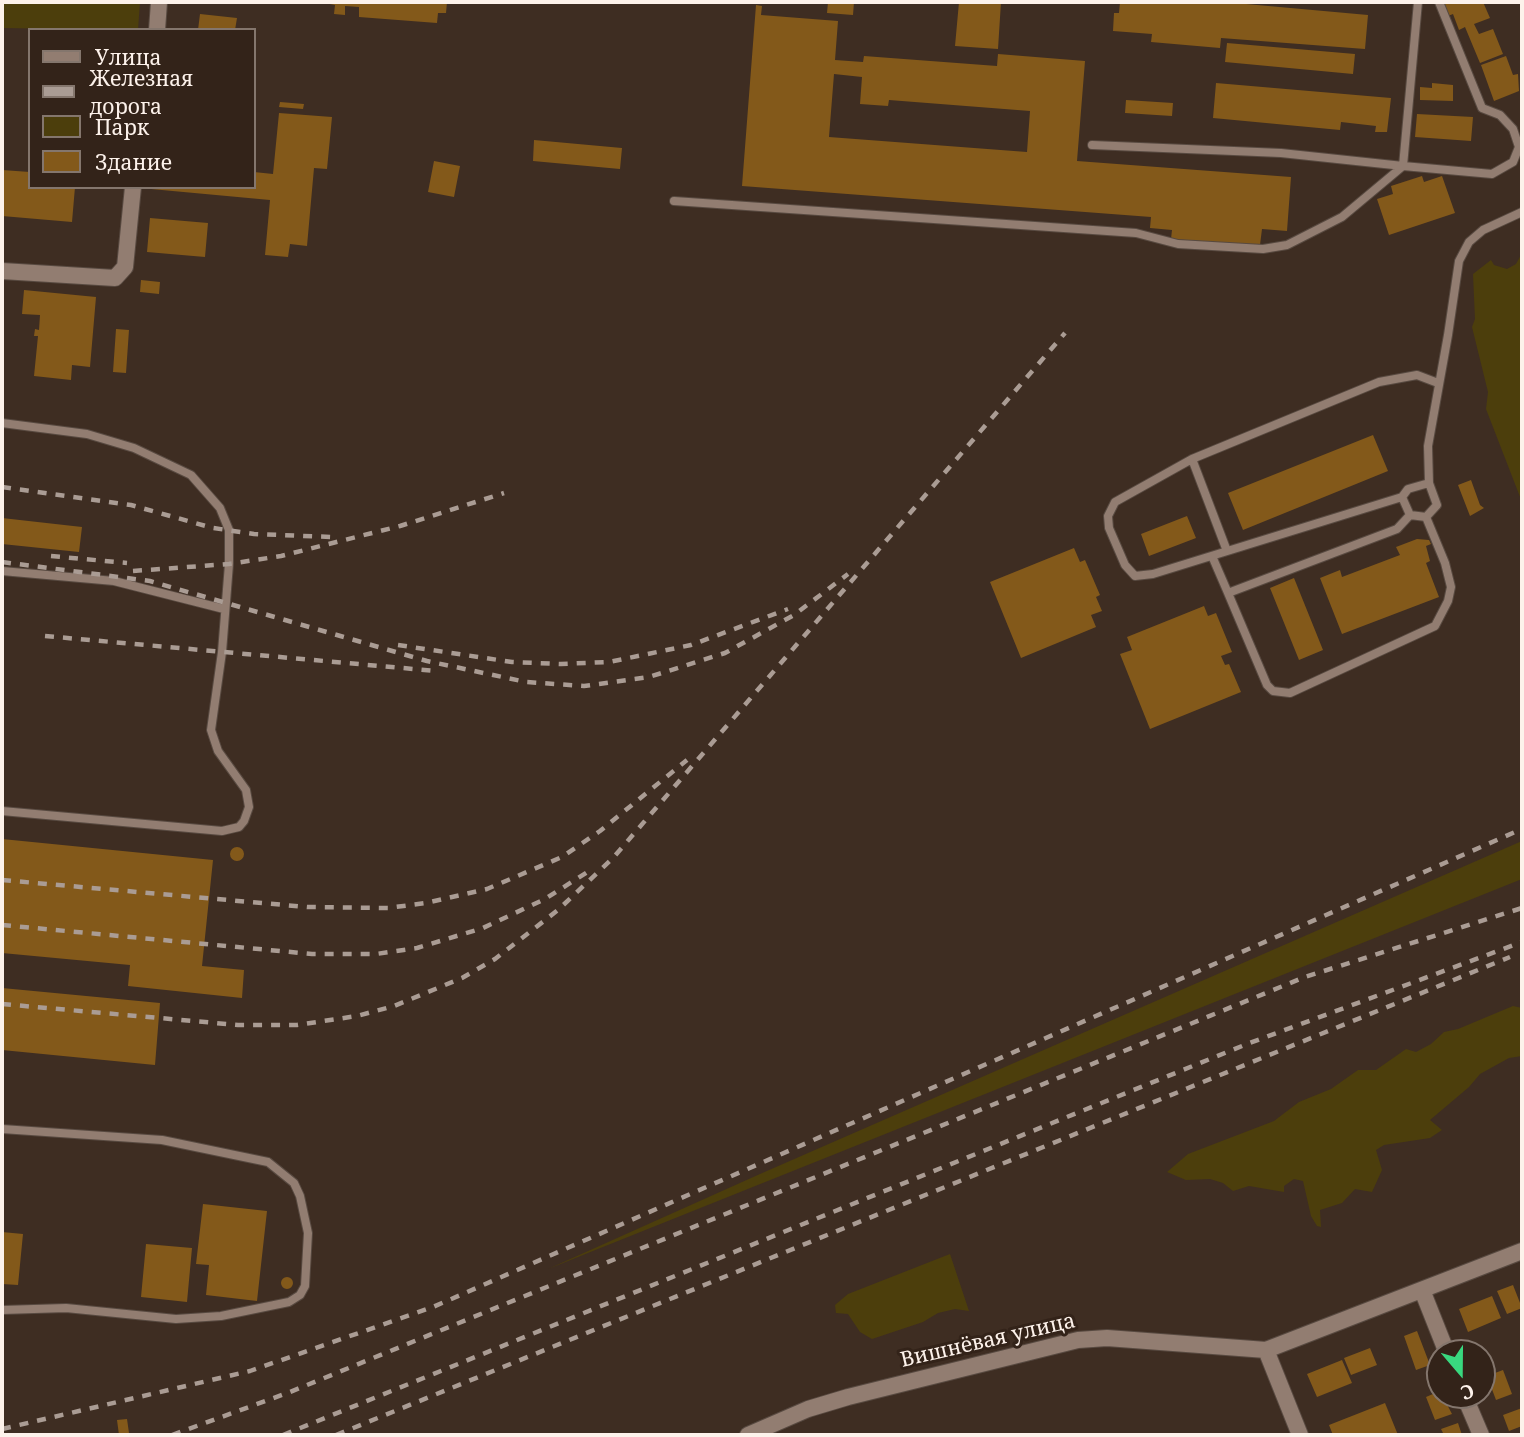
<!DOCTYPE html>
<html>
<head>
<meta charset="utf-8">
<style>
	body { margin:0 }
	#map { position:relative; width:1524px; height:1437px; overflow:hidden; background:#3e2d22; font-family:"Noto Serif",serif }
	canvas { display:block }
	.frame { position:absolute; inset:0; border:4px solid #fdf2eb; pointer-events:none }
	.legend { position:absolute; left:28px; top:28px; width:228px; height:161px; box-sizing:border-box; background:#332319; border:2px solid #84766d; margin:0; padding:9px 12px; list-style:none; font-size:21px; color:#fdf2eb }
	.legend li { display:flex; align-items:center; gap:14px; height:35px }
	.legend b { width:35px; border:2px solid #84766d }
	.north { position:absolute; left:1426px; top:1339px; width:70px; height:70px; box-sizing:border-box; background:#332319; border:2px solid #84766d; border-radius:50%; rotate:160deg; font-size:19px; font-weight:700; line-height:28px; text-align:center; color:#fdf2eb }
	.north::after { content:''; display:block; margin:auto; width:24px; height:32px; background:#39d87f; clip-path:polygon(50% 0,100% 100%,50% 72%,0 100%) }
</style>
</head>
<body>
<div id="map">
<canvas width="1524" height="1437"></canvas>
<div class="frame"></div>
<ul class="legend">
<li><b style="height:9px;background:#927d71"></b>Улица</li>
<li><b style="height:9px;background:#aa9c94"></b>Железная дорога</li>
<li><b style="height:19px;background:#4c3e0c"></b>Парк</li>
<li><b style="height:19px;background:#83591a"></b>Здание</li>
</ul>
<div class="north">С</div>
</div>
<script>
const ctx = document.querySelector('canvas').getContext('2d');
ctx.lineJoin = 'round';
function fillPath(path, color) {
  ctx.fillStyle = color;
  ctx.fill(path, 'evenodd');
}
function toPath(rows) {
  const path = new Path2D();
  for (const r of rows) {
    if (r.length === 3) {
      path.moveTo(r[0] + r[2], r[1]);
      path.arc(r[0], r[1], r[2], 0, 2 * Math.PI);
      continue;
    }
    path.moveTo(r[0], r[1]);
    for (let i = 2; i < r.length; i += 2) path.lineTo(r[i], r[i + 1]);
  }
  return path;
}
function strokePath(path, color, width, dash) {
  ctx.strokeStyle = color;
  ctx.lineWidth = width;
  ctx.lineCap = dash ? 'butt' : 'round';
  ctx.setLineDash(dash || []);
  ctx.stroke(path);
}
function write(font, color, halo, rows, align = 'center') {
  ctx.font = font + ' "Noto Serif",serif';
  ctx.lineWidth = 6;
  ctx.setLineDash([]);
  ctx.textBaseline = 'middle';
  ctx.strokeStyle = halo;
  ctx.fillStyle = color;
  for (const [text, x, y, turn = 0] of rows) {
    ctx.save();
    ctx.translate(x, y);
    ctx.rotate((+turn || 0) * Math.PI / 180);
    ctx.textAlign = isNaN(turn) ? turn : align;
    if (halo) ctx.strokeText(text, 0, 0);
    ctx.fillText(text, 0, 0);
    ctx.restore();
  }
}
const green = toPath([
	[2,2,140,2,138,30,2,28],
	[1522,253,1522,502,1486,409,1488,392,1472,327,1475,319,1473,274,1491,260,1494,265,1507,269,1516,264],
	[1522,841,1522,879,548,1269,760,1174],
	[1513,1006,1522,1008,1522,1056,1509,1058,1480,1074,1469,1087,1430,1120,1442,1130,1430,1138,1384,1145,1376,1150,1382,1170,1372,1192,1355,1189,1342,1203,1320,1210,1321,1227,1317,1226,1311,1216,1303,1181,1294,1179,1284,1186,1284,1192,1249,1186,1233,1191,1223,1183,1210,1179,1186,1180,1167,1172,1188,1154,1274,1121,1299,1102,1331,1089,1358,1070,1376,1070,1406,1049,1416,1052,1431,1044,1444,1032,1458,1029],
	[950,1254,969,1311,955,1309,938,1313,923,1322,872,1339,860,1332,848,1314,836,1313,835,1305,848,1294]
]);
const building = toPath([
	[319,2,447,2,446,13,438,13,437,23,359,17,359,7,345,6,345,15,334,14,335,5],
	[828,2,854,2,853,15,827,13],
	[959,2,1001,2,998,49,955,46],
	[1120,2,1224,2,1368,15,1365,49,1221,38,1220,48,1151,42,1152,34,1113,31,1114,13,1119,13],
	[1443,2,1483,2,1490,18,1474,24,1479,34,1493,29,1503,54,1480,63,1465,27,1459,30,1453,14,1448,16],
	[756,5,762,6,761,15,838,21,835,60,863,62,864,56,997,66,998,54,1085,61,1077,161,1291,177,1287,231,1262,229,1260,245,1171,239,1172,230,1150,228,1151,217,742,186],
	[834,74,862,77,860,104,888,106,889,100,1030,111,1027,152,829,137],
	[200,14,237,18,235,30,198,30],
	[1227,43,1355,54,1353,74,1225,62],
	[1506,56,1513,75,1518,74,1519,91,1494,101,1481,65],
	[1216,83,1391,98,1387,132,1375,132,1376,126,1341,122,1340,130,1213,118],
	[1432,83,1453,85,1453,101,1420,100,1420,87,1432,88],
	[1126,100,1173,103,1172,116,1125,113],
	[280,102,304,104,303,109,279,107],
	[279,113,332,117,327,169,314,168,307,246,290,244,288,257,265,255,270,200,151,189,254,187,254,172,273,174],
	[1417,114,1473,117,1471,141,1415,137],
	[534,140,622,148,620,169,533,161],
	[434,161,460,166,454,197,428,192],
	[2,170,30,172,30,187,75,187,72,222,2,216],
	[1422,176,1424,182,1442,176,1455,213,1389,235,1377,199,1393,194,1391,186],
	[150,218,208,223,205,257,147,252],
	[141,280,160,282,159,294,140,292],
	[24,290,96,297,90,367,72,365,71,380,34,376,38,336,34,336,35,329,39,330,40,315,22,314],
	[116,329,129,330,126,373,113,372],
	[1373,435,1388,471,1243,530,1228,493],
	[1471,480,1480,505,1484,508,1470,516,1458,485],
	[1187,516,1196,538,1149,556,1141,534],
	[2,518,82,527,79,552,2,544],
	[1417,539,1429,540,1431,544,1426,546,1430,561,1426,563,1439,597,1342,634,1320,578,1340,570,1342,577,1400,555,1396,547],
	[1074,548,1080,562,1085,560,1100,595,1096,597,1102,611,1091,615,1096,627,1021,658,990,582],
	[1294,578,1323,650,1299,660,1270,588],
	[1204,606,1208,616,1216,613,1232,652,1221,656,1225,665,1229,664,1241,692,1150,729,1120,654,1132,650,1127,637],
	[2,839,213,860,202,966,244,970,242,998,128,986,130,965,2,953],
	[237,854,7],
	[2,988,160,1003,155,1065,2,1050],
	[203,1204,267,1211,257,1301,206,1295,209,1265,196,1264],
	[2,1232,23,1234,18,1285,2,1284],
	[146,1244,192,1248,187,1302,141,1297],
	[287,1283,6],
	[1513,1285,1522,1308,1507,1314,1497,1291],
	[1492,1296,1501,1318,1468,1332,1459,1309],
	[1417,1331,1430,1365,1416,1370,1404,1336],
	[1370,1348,1377,1365,1351,1375,1344,1358],
	[1342,1360,1352,1383,1317,1397,1307,1374],
	[1503,1370,1512,1394,1496,1400,1487,1376],
	[1440,1391,1452,1414,1435,1420,1426,1397],
	[1385,1403,1398,1435,1333,1435,1329,1425],
	[1522,1408,1522,1426,1509,1431,1503,1415],
	[127,1419,129,1433,119,1435,117,1420],
	[1458,1423,1462,1435,1444,1435,1441,1429]
]);
const lane = toPath([
	[1092,145,1281,153,1403,166,1418,2],
	[674,201,1136,233,1178,244,1263,249,1287,245,1342,217,1403,166,1492,174,1513,162,1519,147,1513,129,1500,115,1482,108,1439,2],
	[1438,383,1417,375,1379,382,1192,459,1115,502,1108,516,1109,528,1125,565,1135,576,1153,574,1402,497,1408,489,1429,483,1428,446,1448,335,1459,261,1469,242,1483,230,1522,212],
	[2,423,87,434,134,448,191,475,220,508,229,530,229,564,222,652,211,730,218,751,246,790,249,807,244,821,239,827,222,831,2,811],
	[1192,459,1227,551],
	[1402,497,1410,515,1426,517,1437,505,1429,483],
	[1212,556,1228,593,1397,529,1410,515],
	[2,571,114,581,224,609],
	[1228,593,1267,685,1273,691,1290,693,1435,626,1448,601,1451,587,1445,563,1426,517],
	[2,1129,162,1140,268,1162,294,1183,300,1196,308,1233,305,1286,300,1295,289,1302,221,1316,176,1319,66,1308,2,1310]
]);
const street = toPath([
	[157,30,159,2],
	[2,271,115,278,125,267,133,187],
	[1422,1290,1447,1353],
	[1266,1350,1300,1435],
	[1464,1395,1481,1435],
	[748,1435,808,1409,848,1397,1078,1340,1107,1338,1266,1350,1522,1251]
]);
const rail = toPath([
	[2,487,131,505,213,528,254,534,331,537],
	[51,556,127,563],
	[2,562,150,581,427,661,526,682,584,686,649,677,725,653,794,615,848,574],
	[133,571,229,564,281,556,400,526,504,493],
	[45,636,436,671],
	[398,645,512,662,561,664,609,662,691,645,788,609],
	[2,880,307,907,388,908,426,903,487,889,562,857,600,831,687,760],
	[2,925,312,954,376,954,417,948,483,928,545,899,589,871],
	[2,1004,238,1025,297,1025,357,1016,394,1006,462,978,495,959,558,910,613,858,1065,333],
	[2,1429,250,1371,433,1307,1522,829],
	[172,1435,290,1392,1305,977,1522,908],
	[283,1435,1247,1044,1522,942],
	[336,1435,1510,957]
]);
const streetNames = [
	["Вишнёвая улица",988,1341,-13]
];
fillPath(green, '#4c3e0c');
fillPath(building, '#83591a');
strokePath(lane, '#584a41', 10);
strokePath(street, '#584a41', 18);
strokePath(lane, '#927d71', 8);
strokePath(street, '#927d71', 16);
strokePath(rail, '#aa9c94', 4.5, [9, 9]);
write('21px', '#fdf2eb', '#332319', streetNames);
</script>
</body>
</html>
